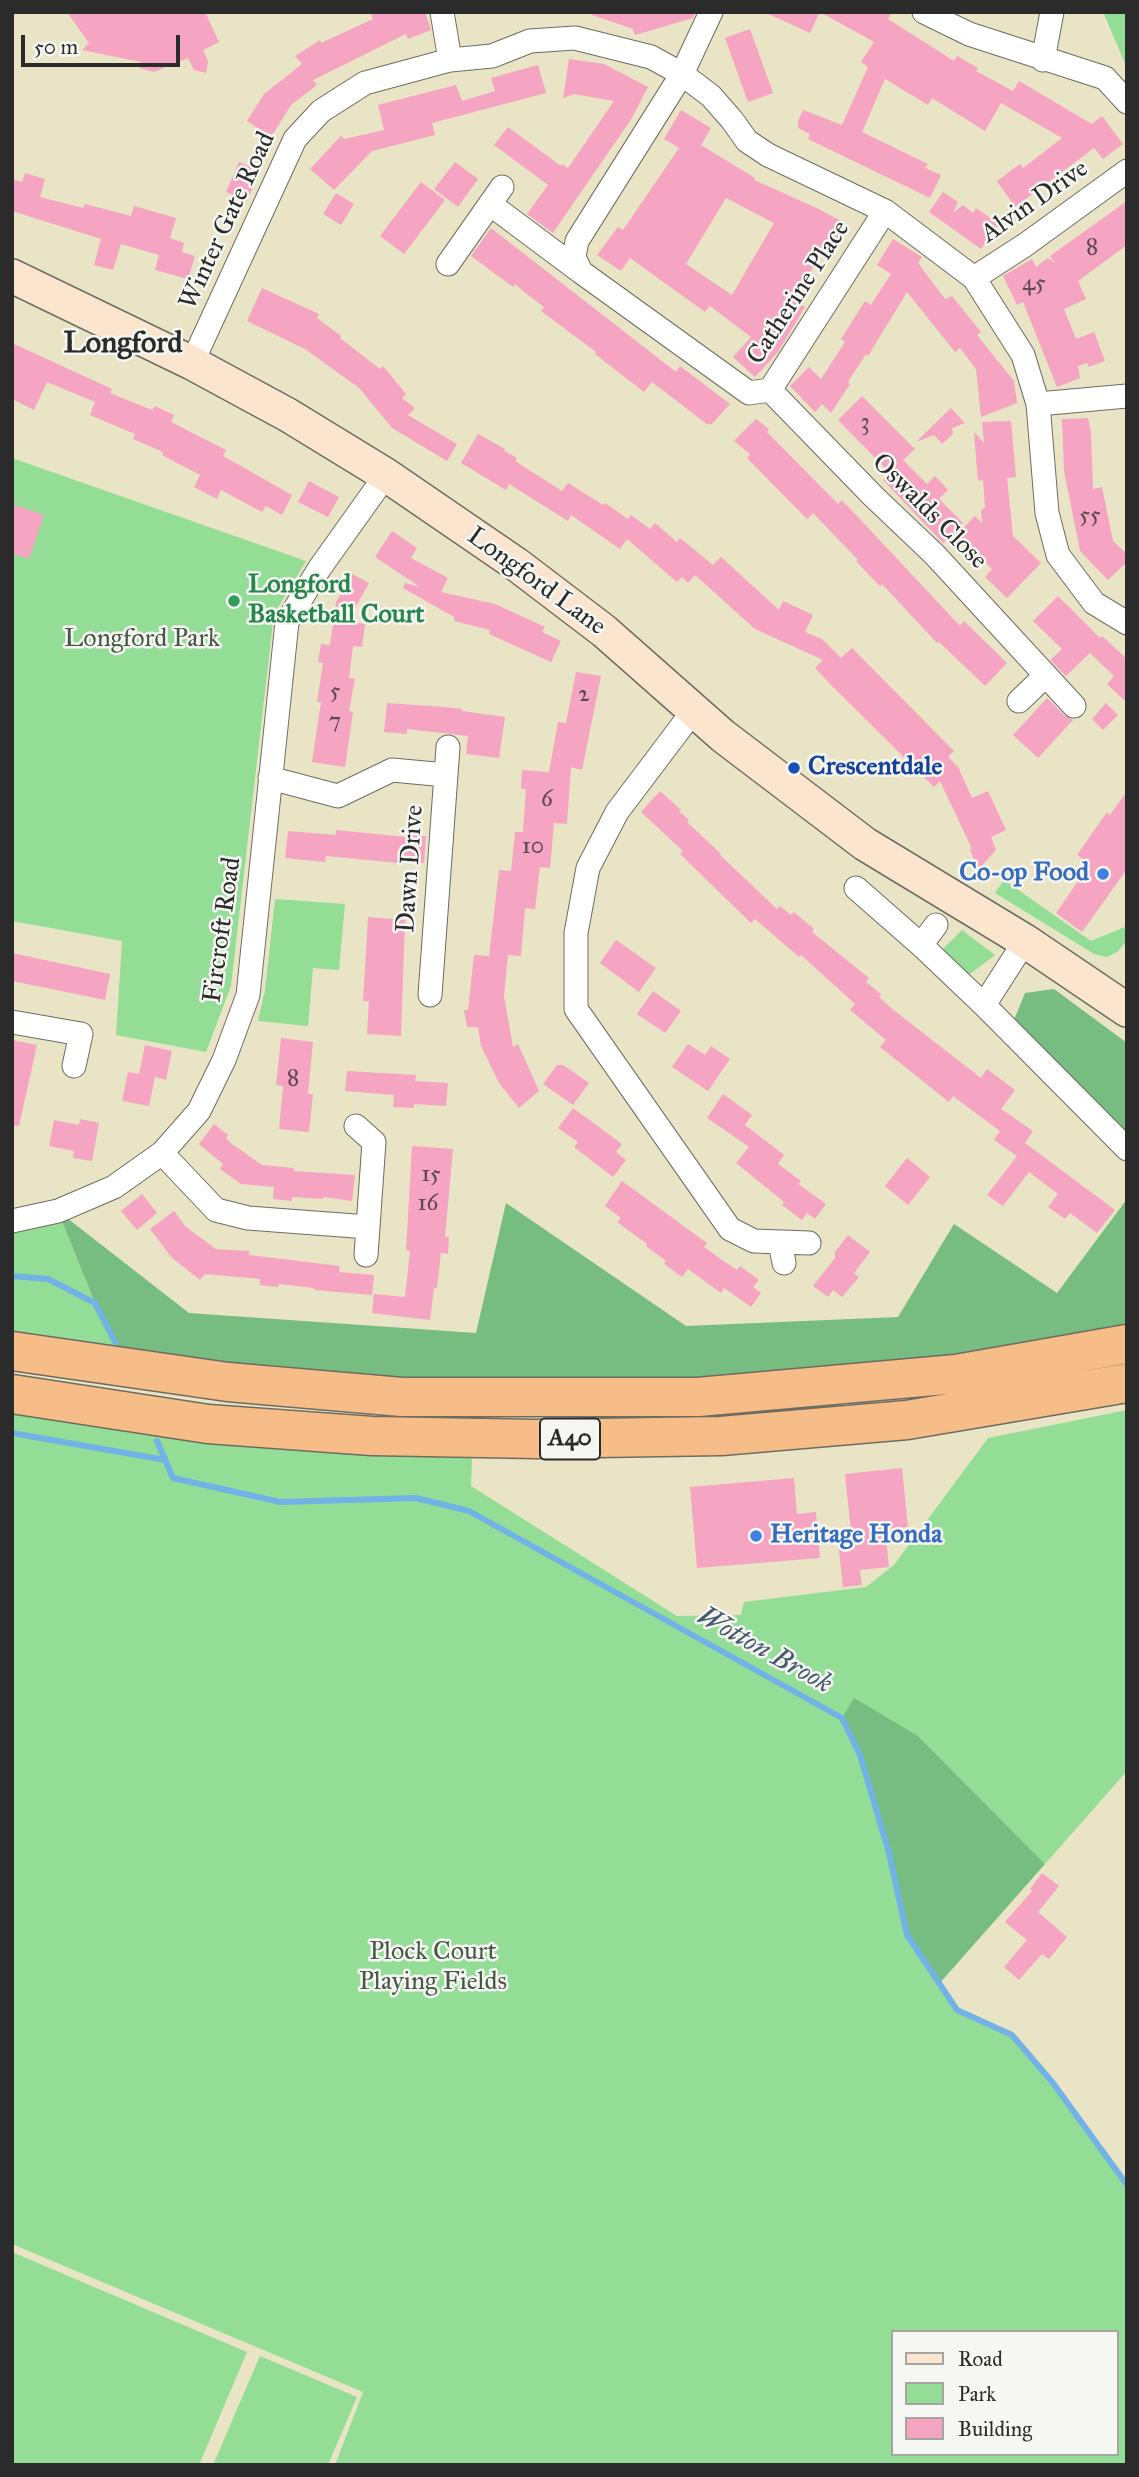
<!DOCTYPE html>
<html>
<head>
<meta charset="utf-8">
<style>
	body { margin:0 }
	#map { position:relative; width:1139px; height:2477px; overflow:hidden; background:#e9e4c6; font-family:"IM FELL Great Primer",serif }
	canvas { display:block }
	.frame { position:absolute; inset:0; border:14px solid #2b2b2b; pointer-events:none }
	.legend { position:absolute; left:891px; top:2330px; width:228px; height:126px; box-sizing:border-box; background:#f6f6f2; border:2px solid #a5a5a2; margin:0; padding:9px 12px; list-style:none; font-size:21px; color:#2b2b2b }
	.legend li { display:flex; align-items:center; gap:14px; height:35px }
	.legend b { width:35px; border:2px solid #a5a5a2 }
	.scale { position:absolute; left:21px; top:35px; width:159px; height:32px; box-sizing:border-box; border:4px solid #2b2b2b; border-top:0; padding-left:9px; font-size:21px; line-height:24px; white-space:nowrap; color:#2b2b2b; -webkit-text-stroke:5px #f6f6f2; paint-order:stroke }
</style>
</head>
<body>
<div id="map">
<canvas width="1139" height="2477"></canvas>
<div class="frame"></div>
<ul class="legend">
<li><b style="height:9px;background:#fce5cf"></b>Road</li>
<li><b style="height:19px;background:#94dd97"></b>Park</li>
<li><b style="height:19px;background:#f5a4c2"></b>Building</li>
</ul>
<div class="scale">50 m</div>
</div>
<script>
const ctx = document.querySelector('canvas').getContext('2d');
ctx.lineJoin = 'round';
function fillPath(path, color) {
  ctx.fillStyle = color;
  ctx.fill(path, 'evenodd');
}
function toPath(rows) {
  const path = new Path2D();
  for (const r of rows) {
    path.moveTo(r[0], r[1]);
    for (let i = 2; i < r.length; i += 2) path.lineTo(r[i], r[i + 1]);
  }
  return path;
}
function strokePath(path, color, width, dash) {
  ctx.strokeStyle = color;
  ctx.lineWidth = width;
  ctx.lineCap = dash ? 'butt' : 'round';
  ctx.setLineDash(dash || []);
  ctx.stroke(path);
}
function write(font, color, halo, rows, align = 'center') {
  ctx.font = font + ' "IM FELL Great Primer",serif';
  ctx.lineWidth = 5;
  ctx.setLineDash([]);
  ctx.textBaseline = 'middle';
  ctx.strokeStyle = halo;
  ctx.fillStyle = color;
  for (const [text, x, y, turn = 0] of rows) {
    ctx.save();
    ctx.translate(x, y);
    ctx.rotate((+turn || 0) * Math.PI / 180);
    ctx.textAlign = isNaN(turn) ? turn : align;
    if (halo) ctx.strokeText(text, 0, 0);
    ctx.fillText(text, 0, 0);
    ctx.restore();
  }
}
const green = toPath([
	[1103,12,1127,12,1127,68],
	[12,458,306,561,274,614,231,986,206,1052,116,1035,122,941,12,921],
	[1004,880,1091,941,1127,926,1127,941,1117,952,1107,957,1094,954,995,893],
	[275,899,345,904,339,970,313,968,308,1026,258,1021,265,990],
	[962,930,995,955,966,977,940,952],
	[58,1211,95,1303,126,1369,12,1351,12,1221],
	[12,1409,304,1451,472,1458,471,1486,677,1616,741,1615,744,1602,866,1587,894,1565,988,1438,1127,1410,1127,1771,1045,1864,918,1736,842,1718,860,1755,889,1853,907,1935,957,2010,1012,2035,1053,2083,1127,2185,1127,2465,335,2465,363,2392,12,2244],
	[892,2332,1116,2332,1116,2454,892,2454],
	[12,2252,247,2352,199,2465,12,2465],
	[260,2356,357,2397,328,2465,213,2465]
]);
const forest = toPath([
	[1054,989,1127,1043,1127,1147,1014,1020,1025,993],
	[1127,1199,1127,1329,960,1356,767,1376,536,1385,379,1379,121,1355,95,1303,58,1211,189,1313,476,1333,506,1203,686,1326,898,1317,954,1224,1057,1293],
	[854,1698,918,1736,1045,1864,939,1984,907,1935,889,1853,860,1755,842,1718]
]);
const stream = toPath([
	[12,1276,48,1279,95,1303,115,1342],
	[12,1433,165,1460],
	[157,1441,173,1478,280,1502,416,1498,469,1511,842,1718,860,1755,889,1853,907,1935,957,2010,1012,2035,1053,2083,1127,2185]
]);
const building = toPath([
	[67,12,205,12,219,42,203,50,208,61,206,73,194,70,188,58,154,72,139,68,141,62,82,50,89,43],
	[370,12,425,12,431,30,408,39,406,34,313,80,317,85,291,105,271,137,247,121,264,94,302,64,295,56,320,40,321,43,373,19],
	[592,12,695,12,693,18,635,35,633,29,592,15],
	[764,12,892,12,888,19,954,61,957,56,978,68,976,71,1013,91,1019,81,1092,124,1102,116,1123,144,1103,159,1094,148,1015,207,997,181,1020,164,1023,168,1062,138,1001,103,985,131,932,98,928,105,885,79,862,132,928,164,925,168,941,175,930,198,808,139,810,134,798,128,798,121,803,110,842,125,868,67,861,62,874,42,820,12,810,33],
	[750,29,773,93,748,102,725,38],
	[569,59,604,64,648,87,632,118,553,233,527,214,548,185,494,145,508,127,561,166,562,164,568,168,614,101,574,94,563,98],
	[538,65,546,93,432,123,435,135,372,151,334,190,310,169,341,136,344,139,384,130,378,105,456,85,462,101,495,91,491,78],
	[681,110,711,128,701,145,755,178,754,180,819,209,848,225,834,253,824,248,794,301,805,307,778,352,755,377,733,357,751,337,710,306,705,312,630,258,621,271,597,255,618,227,623,230,679,148,664,139],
	[726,198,774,223,732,295,686,264],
	[239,162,260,171,247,201,226,192],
	[455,162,478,179,458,207,434,189],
	[25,173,45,179,40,197,83,208,85,204,131,216,134,206,176,218,170,238,184,243,182,252,195,256,188,279,155,270,159,255,121,244,113,270,94,265,101,239,12,211,12,179,22,182],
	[421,182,445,200,404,254,380,236],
	[943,192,958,202,953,213,963,205,973,213,976,208,999,224,981,249,929,212],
	[336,193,354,204,341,225,323,214],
	[1127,201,1127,245,1078,281,1086,299,1064,309,1076,339,1094,332,1105,361,1089,367,1087,363,1078,366,1080,378,1057,387,1023,302,1017,305,1003,276,1032,259,1036,267,1048,258,1055,263,1050,256],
	[491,228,676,372,680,366,730,404,711,425,709,423,708,425,652,382,644,392,595,354,596,352,541,311,544,307,528,295,515,284,513,287,471,256],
	[893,239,922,257,918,263,945,299,952,296,981,332,977,335,1014,381,1017,403,981,417,976,369,960,348,955,352,907,292,868,356,866,354,848,382,850,384,831,413,822,404,815,412,790,386,809,367,821,379,845,342,841,339,865,301,871,305,891,274,877,265],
	[262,288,319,314,317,318,341,336,340,338,380,369,383,366,406,394,402,398,415,408,408,415,457,444,447,461,392,428,359,388,305,349,247,321],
	[12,343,112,389,110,393,152,410,155,406,174,415,171,422,226,450,223,456,292,495,282,515,266,506,262,512,221,490,217,499,194,487,200,475,162,455,163,452,133,439,135,434,90,415,95,402,47,382,34,410,12,399],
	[862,396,915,449,903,460,927,484,935,476,948,490,939,499,963,523,943,543,883,480,890,473,838,420],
	[951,408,965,423,952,428,953,434,942,444,934,435,916,442],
	[1088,418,1091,432,1093,489,1102,487,1113,541,1127,554,1127,562,1108,580,1080,551,1064,471,1062,419],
	[756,419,769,429,767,432,838,504,842,500,960,626,964,621,1007,663,985,686,939,642,937,643,882,584,880,586,868,574,856,561,858,560,813,513,807,519,747,458,750,454,734,441],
	[1011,421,1016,477,1007,478,1013,536,1041,563,1007,598,985,577,992,569,957,534,975,516,982,523,981,511,985,507,983,480,978,481,974,432,984,443,982,422],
	[478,434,505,449,504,451,517,458,515,461,562,491,568,483,603,505,605,503,628,519,631,515,650,529,655,523,677,542,680,538,713,565,721,557,779,610,783,601,813,615,805,632,822,639,841,658,852,648,954,751,948,757,958,767,972,798,988,791,1006,830,991,837,996,850,978,870,970,849,972,849,940,781,934,787,832,686,815,668,823,660,755,629,695,575,688,583,682,577,677,582,627,539,620,549,571,515,568,521,509,484,506,490,461,463],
	[309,481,339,497,328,517,298,502],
	[12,504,44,515,29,559,12,553],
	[392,531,417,548,411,558,448,578,441,592,495,604,545,627,542,632,561,641,551,662,489,634,490,630,454,621,454,617,403,588,405,583,420,587,375,557],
	[352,574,369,583,348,621,365,624,362,647,353,646,349,678,355,679,349,711,353,712,345,767,312,762,321,702,317,702,323,663,318,662,321,644,330,645,336,602],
	[1058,596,1100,638,1102,636,1127,659,1127,703,1107,684,1114,676,1090,653,1066,676,1050,660,1062,649,1033,621],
	[576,672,601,676,582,770,571,767,567,824,554,823,550,868,540,867,535,909,525,908,521,956,508,955,504,996,513,1047,518,1044,539,1091,519,1108,499,1083,481,1046,478,1027,467,1027,464,1010,468,1010,474,955,489,956,499,870,511,871,515,832,523,832,526,789,521,789,522,770,549,772,558,722,566,723],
	[1047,698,1064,715,1073,720,1038,758,1013,735],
	[387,703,445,707,462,709,462,711,505,717,499,758,466,754,468,736,407,729,407,734,384,732],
	[1106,703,1118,715,1103,730,1092,719],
	[660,791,681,810,679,811,689,820,687,822,721,854,720,855,777,909,780,906,791,915,794,912,814,929,812,932,869,978,866,982,881,994,879,997,891,1008,981,1078,987,1069,1015,1090,1001,1109,1033,1131,1025,1143,1115,1210,1097,1233,1070,1213,1065,1219,1048,1207,1058,1194,1029,1172,1003,1206,987,1195,1017,1156,994,1140,1000,1131,953,1096,949,1102,880,1047,886,1040,850,1010,855,1004,801,955,799,957,755,919,751,923,680,854,683,851,641,812],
	[1127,791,1127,869,1082,932,1056,913,1090,864,1077,855,1107,812,1110,815],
	[336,830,406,837,406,835,426,836,424,863,399,861,399,863,326,856,325,862,285,858,288,831,336,835],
	[368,917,405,920,401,1036,367,1034,369,1001,363,1001],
	[616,940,656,968,639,992,600,963],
	[12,953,110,974,105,1000,12,981],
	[653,991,681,1011,665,1033,637,1014],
	[281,1038,313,1042,308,1094,313,1094,309,1132,279,1129,283,1086,276,1085],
	[12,1040,37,1045,19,1126,12,1125],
	[688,1044,705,1055,711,1046,730,1059,708,1091,672,1067],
	[145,1045,172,1051,166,1080,155,1077,149,1106,122,1101,128,1072,139,1074],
	[557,1065,563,1065,589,1083,573,1105,543,1084],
	[347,1071,416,1075,415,1081,448,1083,446,1106,414,1104,414,1108,393,1107,394,1095,345,1091],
	[723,1094,752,1115,745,1125,784,1155,778,1164,801,1181,798,1184,826,1204,815,1219,807,1213,802,1220,782,1205,784,1202,736,1163,749,1147,707,1118],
	[573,1108,622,1144,616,1152,626,1160,613,1177,574,1147,578,1142,558,1128],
	[80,1119,99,1123,92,1161,73,1158,74,1151,49,1146,54,1120,79,1125],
	[214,1124,228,1135,226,1138,232,1144,262,1165,294,1168,294,1171,355,1175,352,1201,323,1197,323,1199,292,1197,292,1201,273,1199,274,1187,241,1184,220,1169,223,1164,199,1144],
	[412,1146,453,1149,445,1237,449,1237,448,1254,441,1253,437,1288,434,1288,430,1320,372,1313,374,1294,405,1297,410,1251,406,1250],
	[907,1158,930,1177,908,1205,885,1186],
	[622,1181,707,1243,704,1247,718,1257,737,1270,740,1266,759,1280,753,1287,761,1293,751,1307,724,1288,721,1293,688,1269,682,1277,664,1264,666,1261,646,1246,647,1244,617,1222,621,1218,605,1206],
	[142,1194,157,1213,137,1230,121,1211],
	[174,1211,186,1227,216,1249,249,1251,249,1255,340,1266,339,1272,374,1275,372,1295,314,1290,314,1288,279,1284,278,1287,260,1285,260,1279,205,1274,200,1280,172,1258,150,1229],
	[848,1235,870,1252,854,1273,859,1277,842,1297,833,1290,828,1297,813,1286,835,1258,835,1252],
	[902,1468,908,1527,885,1529,889,1567,860,1570,862,1585,843,1587,838,1542,852,1541,845,1474],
	[794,1478,797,1514,816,1512,820,1558,697,1568,690,1487],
	[1042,1873,1059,1886,1038,1912,1067,1937,1049,1959,1042,1954,1019,1980,1004,1967,1027,1940,1005,1922,1032,1891,1030,1889]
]);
const street = toPath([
	[442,12,450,60],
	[924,12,969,34,1105,78,1127,102],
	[1043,60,1052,12],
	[490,204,581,272,574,257,577,241,682,74,711,12],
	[448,264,502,187],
	[581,272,749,393,770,390,885,211],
	[974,278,1025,245,1127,171],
	[192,363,295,139,321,111,365,83,450,60,492,56,530,41,575,38,651,57,682,74,711,96,732,120,747,141,768,155,885,211,974,278,1023,355,1038,404,1047,513,1058,555,1094,603,1127,623],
	[770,390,873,496,935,555,1074,706],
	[1038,404,1127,396],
	[1019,701,1045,676],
	[694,710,617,812,588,868,576,933,576,1009,730,1229,754,1241,809,1243],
	[270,778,338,796,392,770,446,775],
	[856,888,921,945,984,1005,1127,1149],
	[921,945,936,925],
	[430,995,448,747],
	[984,1005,1025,941],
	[12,1022,81,1034,74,1066],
	[356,1126,374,1142],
	[162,1153,216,1210,248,1218,368,1227,374,1142],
	[12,1221,58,1211,114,1187,162,1153,199,1111,224,1060,248,995,287,622,319,569,386,475],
	[780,1242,784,1263],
	[366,1255,368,1227]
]);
const secondary = toPath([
	[12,276,192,363,288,415,386,475,516,564,604,631,723,736,865,844,1025,941,1127,1010]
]);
const highway = toPath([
	[12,1351,228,1382,402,1397,698,1397,956,1374,1127,1344],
	[12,1394,208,1424,372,1436,536,1439,721,1436,907,1420,1127,1383]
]);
const markers = [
	[234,601,7,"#2e9e5b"],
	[794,768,7,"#1a4fb4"],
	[1103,874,7,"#3f7fe0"],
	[756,1536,7,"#3f7fe0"]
];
const numberNames = [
	["8",1092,248],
	["45",1034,284],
	["3",865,423],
	["55",1090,516],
	["5",335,692],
	["2",584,695],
	["7",335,722],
	["6",547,800],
	["10",533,847],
	["8",293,1079],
	["15",431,1175],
	["16",428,1204]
];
const shields = [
	[570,1439,60]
];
const shieldNames = [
	["A40",570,1439]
];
const streetNames = [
	["Alvin Drive",1035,202,-35],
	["Winter Gate Road",228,221,-65],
	["Catherine Place",799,293,-57],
	["Oswalds Close",929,512,45],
	["Longford Lane",536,582,36],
	["Dawn Drive",411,869,-86],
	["Fircroft Road",223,930,-82]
];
const leisureNames = [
	["Longford",248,586],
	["Basketball Court",248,616]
];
const parkNames = [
	["Longford Park",142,640],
	["Plock Court",433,1953],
	["Playing Fields",433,1983]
];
const transitNames = [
	["Crescentdale",808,768]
];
const shopNames = [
	["Co-op Food",1089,874],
	["Heritage Honda",770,1536,"left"]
];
const waterNames = [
	["Wotton Brook",764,1651,29]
];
const quarterNames = [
	["Longford",123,345]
];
fillPath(green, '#94dd97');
fillPath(forest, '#77bc80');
strokePath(stream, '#73b2e7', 6);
fillPath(building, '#f5a4c2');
strokePath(street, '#6e6c61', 25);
strokePath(secondary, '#6e6c61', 36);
strokePath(highway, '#6e6c61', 41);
strokePath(street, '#fff', 23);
strokePath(secondary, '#fce5cf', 33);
strokePath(highway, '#f7bd88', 38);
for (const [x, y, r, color] of markers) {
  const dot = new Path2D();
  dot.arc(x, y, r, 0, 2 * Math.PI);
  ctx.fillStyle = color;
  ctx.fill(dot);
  strokePath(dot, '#f6f6f2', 2.5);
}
write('23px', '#5e4951', null, numberNames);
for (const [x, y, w] of shields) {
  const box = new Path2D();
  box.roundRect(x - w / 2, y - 20.5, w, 41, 5);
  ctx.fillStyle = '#f6f6f2';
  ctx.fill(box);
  strokePath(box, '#2b2b2b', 2);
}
write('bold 24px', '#2b2b2b', null, shieldNames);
write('26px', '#2b2b2b', '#f6f6f2', streetNames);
write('bold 26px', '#27864d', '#f6f6f2', leisureNames, 'left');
write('26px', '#455846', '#f6f6f2', parkNames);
write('bold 26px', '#164399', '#f6f6f2', transitNames, 'left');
write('bold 26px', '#366cbe', '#f6f6f2', shopNames, 'right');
write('italic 28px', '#445a6d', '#f6f6f2', waterNames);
write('bold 30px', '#2b2b2b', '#f6f6f2', quarterNames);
</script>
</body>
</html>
